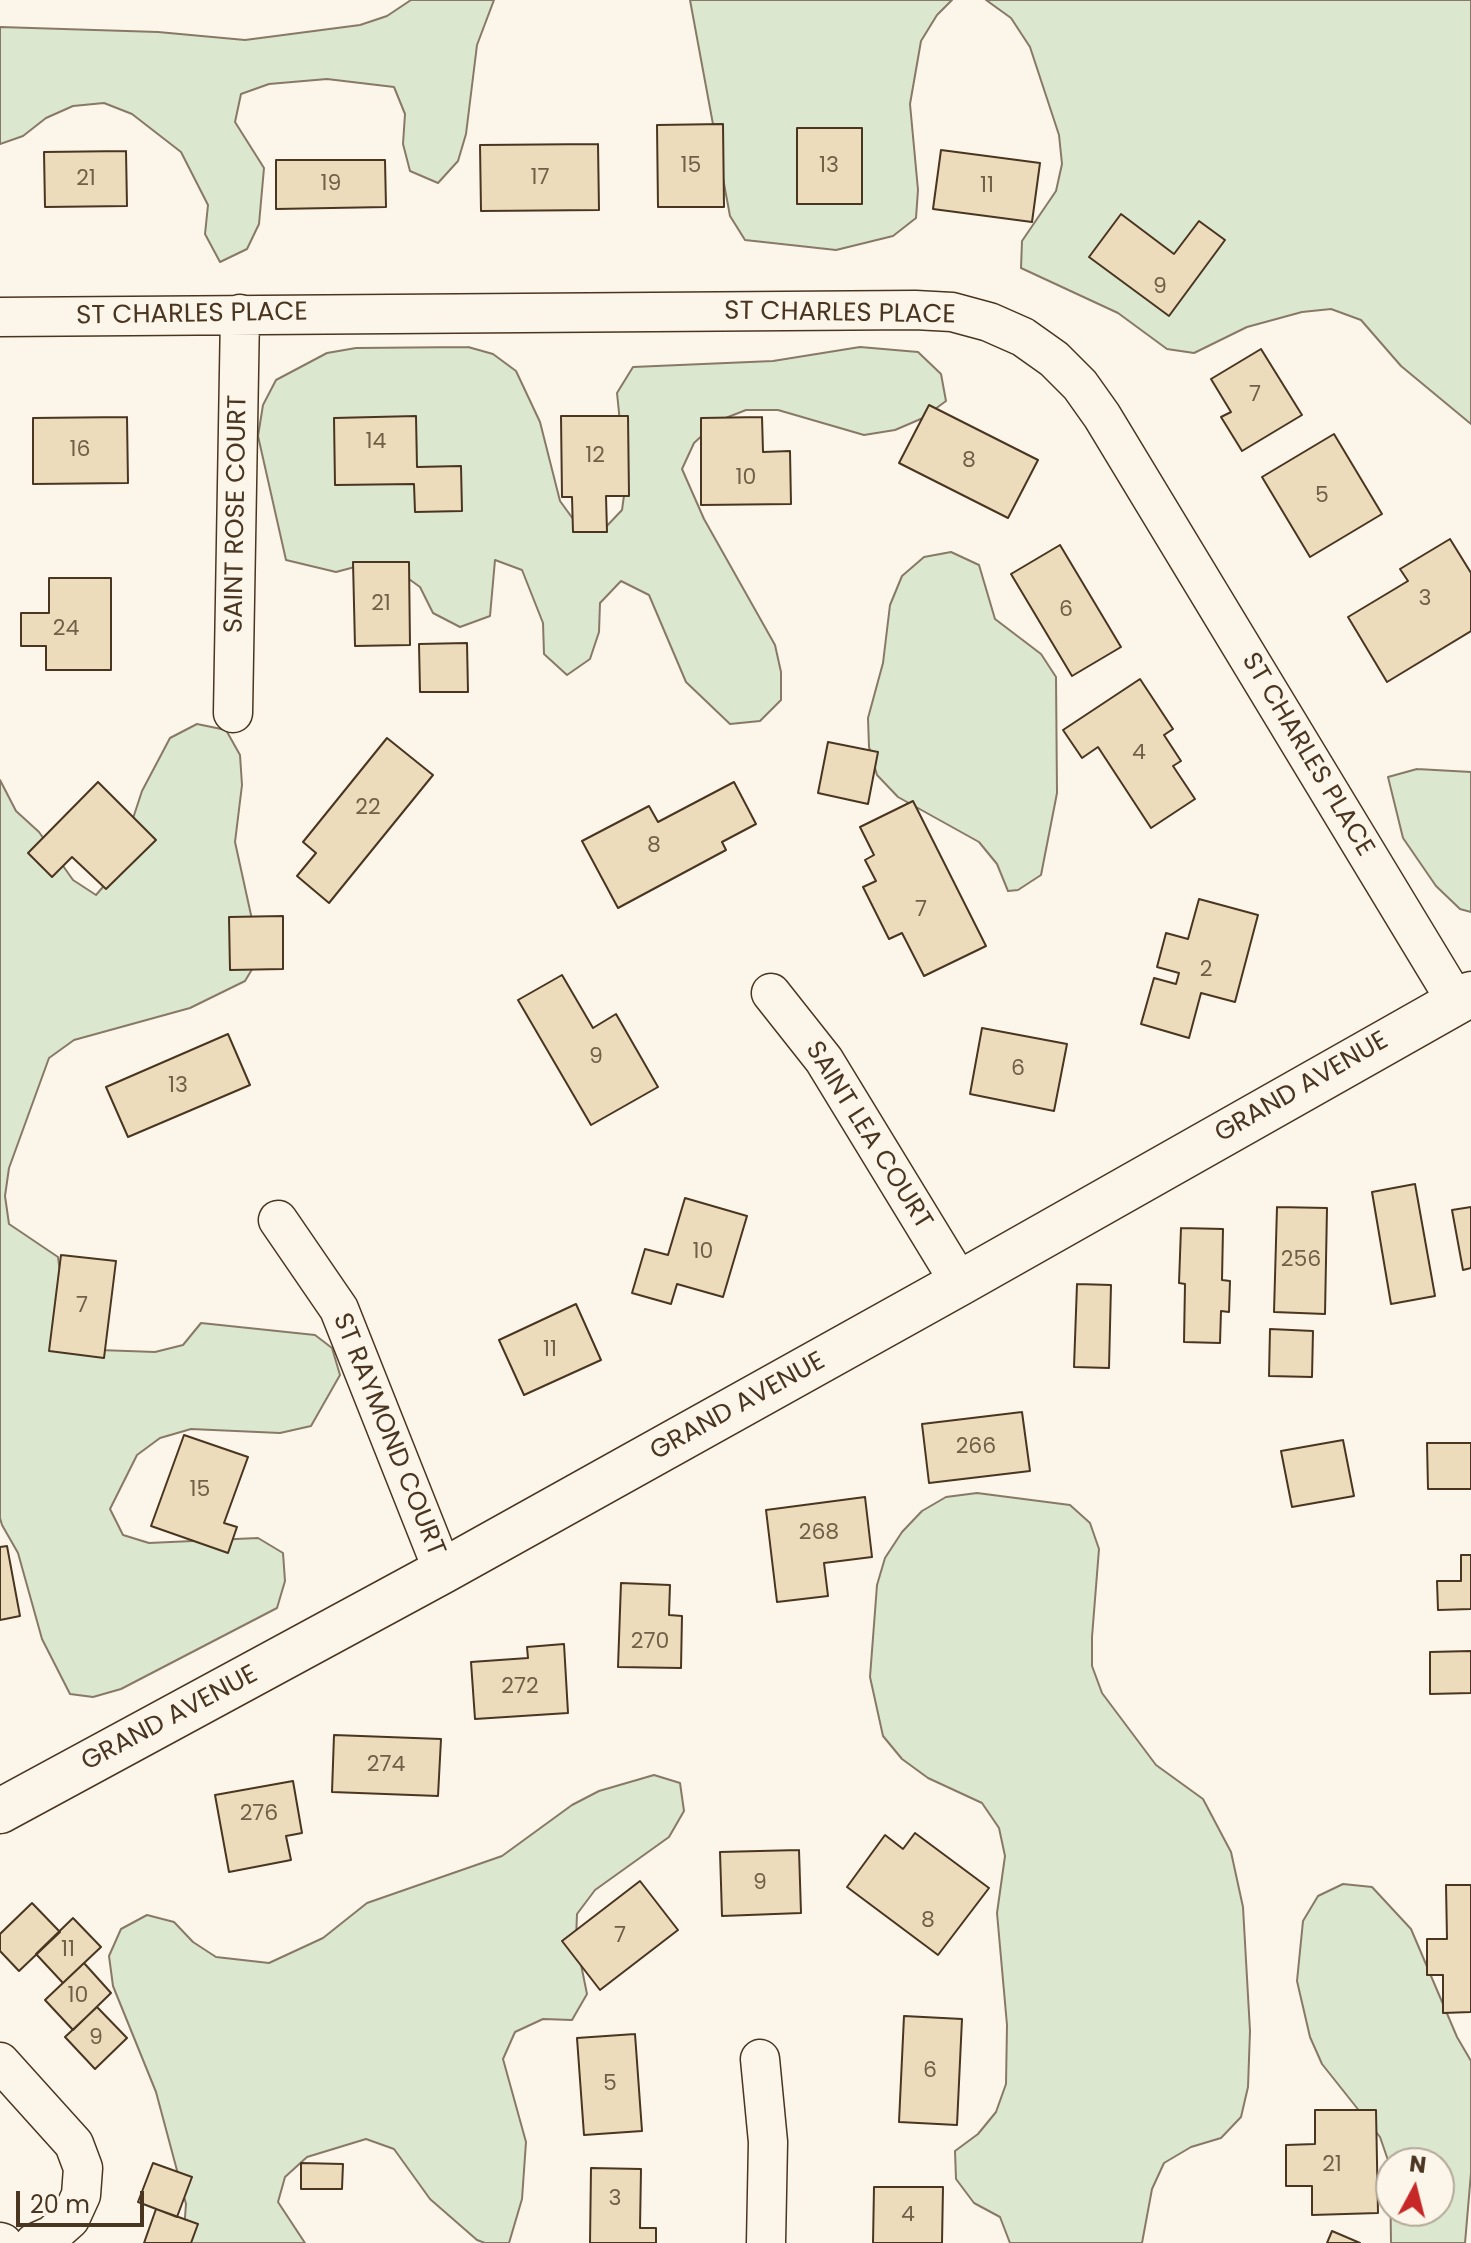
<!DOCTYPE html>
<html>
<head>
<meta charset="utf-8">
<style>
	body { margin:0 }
	#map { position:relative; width:1471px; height:2243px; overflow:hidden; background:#fbf6e9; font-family:Poppins,sans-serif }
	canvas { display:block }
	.north { position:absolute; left:1375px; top:2147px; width:80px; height:80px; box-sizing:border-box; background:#fbf6e9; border:2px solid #b4a999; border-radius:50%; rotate:7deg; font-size:22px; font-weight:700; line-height:32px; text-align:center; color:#4a3520 }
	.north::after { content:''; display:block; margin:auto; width:28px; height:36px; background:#c62828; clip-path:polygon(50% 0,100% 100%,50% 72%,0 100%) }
	.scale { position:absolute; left:16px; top:2191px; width:128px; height:36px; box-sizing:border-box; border:4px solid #4a3520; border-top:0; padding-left:10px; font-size:24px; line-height:28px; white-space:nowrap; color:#4a3520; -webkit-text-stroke:6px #fbf6e9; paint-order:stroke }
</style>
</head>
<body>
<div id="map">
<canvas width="1471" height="2243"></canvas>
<div class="north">N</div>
<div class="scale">20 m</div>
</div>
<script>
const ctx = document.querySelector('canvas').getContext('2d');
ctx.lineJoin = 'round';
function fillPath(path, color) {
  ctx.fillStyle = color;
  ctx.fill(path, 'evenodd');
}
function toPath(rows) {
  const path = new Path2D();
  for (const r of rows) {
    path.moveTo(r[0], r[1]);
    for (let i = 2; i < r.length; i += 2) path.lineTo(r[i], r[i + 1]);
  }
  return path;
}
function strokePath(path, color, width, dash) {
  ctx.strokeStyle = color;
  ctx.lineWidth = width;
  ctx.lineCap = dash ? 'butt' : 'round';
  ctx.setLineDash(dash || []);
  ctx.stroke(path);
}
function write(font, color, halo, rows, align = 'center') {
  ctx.font = font + ' Poppins,sans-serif';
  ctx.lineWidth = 6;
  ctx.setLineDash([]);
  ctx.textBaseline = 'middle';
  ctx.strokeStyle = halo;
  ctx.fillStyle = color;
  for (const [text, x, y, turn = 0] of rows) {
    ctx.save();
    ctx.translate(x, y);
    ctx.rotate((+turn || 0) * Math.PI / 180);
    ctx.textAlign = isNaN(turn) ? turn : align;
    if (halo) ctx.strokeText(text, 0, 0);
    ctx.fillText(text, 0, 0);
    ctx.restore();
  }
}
const green = toPath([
	[411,0,494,0,477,45,466,134,458,161,438,183,410,171,403,144,405,114,394,87,327,79,269,84,241,94,235,122,264,168,259,224,247,249,220,262,205,234,208,205,181,152,132,114,104,103,73,106,46,118,23,136,0,144,0,27,158,32,245,40,360,25,387,16,411,0],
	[690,0,952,0,937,15,921,41,910,104,918,190,916,218,893,236,836,250,745,240,730,216,690,0],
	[986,0,1471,0,1471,424,1401,366,1361,320,1331,309,1302,312,1247,327,1194,353,1167,349,1118,313,1021,268,1022,241,1056,191,1062,164,1059,135,1030,47,1011,18,986,0],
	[468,347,493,354,516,371,540,422,560,501,576,523,603,530,622,510,626,481,617,393,633,367,773,361,860,347,918,352,941,374,946,401,923,418,895,430,864,435,778,410,746,410,718,421,694,443,682,469,704,519,775,645,781,672,781,700,760,721,730,724,686,682,649,595,621,581,600,603,599,632,590,659,567,675,544,654,543,623,522,570,495,560,490,616,460,627,433,613,420,587,395,569,366,564,336,572,286,560,258,436,263,405,276,380,327,353,356,348,468,347],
	[951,552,979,565,995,619,1041,654,1056,677,1057,793,1041,875,1018,890,1008,891,997,864,979,842,898,797,877,775,869,747,868,718,883,663,890,605,902,576,924,557,951,552],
	[197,724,226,730,240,755,242,785,235,842,260,956,245,981,190,1008,74,1040,49,1058,9,1168,5,1196,9,1224,58,1257,62,1287,99,1350,155,1352,183,1345,201,1323,315,1335,332,1348,340,1375,311,1426,280,1433,191,1429,160,1438,137,1455,110,1509,123,1535,149,1543,258,1538,283,1553,285,1581,277,1608,121,1689,93,1697,70,1694,42,1639,18,1553,2,1525,0,1518,0,780,16,811,39,832,73,880,96,895,115,873,142,791,170,738,197,724],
	[1417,769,1471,772,1471,912,1460,909,1436,886,1403,838,1388,777,1417,769],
	[977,1493,1070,1505,1090,1523,1099,1549,1092,1637,1092,1666,1102,1693,1156,1765,1203,1799,1231,1852,1243,1907,1250,2031,1248,2087,1241,2117,1221,2138,1191,2147,1164,2163,1152,2189,1142,2243,1010,2243,1000,2217,974,2203,956,2179,955,2151,978,2134,996,2112,1006,2084,1007,2025,997,1913,1005,1856,999,1828,982,1803,928,1778,902,1759,883,1736,870,1677,877,1585,885,1558,902,1532,922,1511,946,1497,977,1493],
	[654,1775,680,1783,684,1811,669,1837,595,1890,577,1914,576,1940,587,1994,572,2020,543,2019,515,2032,503,2059,526,2142,522,2199,509,2243,485,2243,477,2240,430,2199,394,2149,366,2139,307,2157,285,2177,278,2202,305,2243,183,2243,186,2204,156,2092,113,1986,109,1956,121,1929,147,1915,174,1922,193,1942,216,1957,269,1963,323,1938,367,1903,502,1856,572,1805,599,1791,654,1775],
	[1343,1884,1372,1887,1411,1929,1457,2037,1471,2061,1471,2173,1465,2243,1391,2243,1390,2166,1380,2137,1322,2064,1310,2037,1297,1981,1303,1921,1318,1896,1343,1884],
	[1391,2163,1439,2163,1439,2211,1391,2211,1391,2163]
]);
const building = toPath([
	[723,124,724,207,658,207,657,125,723,124],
	[797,128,862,128,862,204,797,204,797,128],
	[598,144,599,210,481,211,480,145,598,144],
	[941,150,1040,163,1032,222,933,209,941,150],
	[126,151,127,206,45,207,44,152,126,151],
	[276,160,385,160,386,207,276,209,276,160],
	[1121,214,1174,254,1199,221,1225,240,1169,316,1089,257,1121,214],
	[1261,349,1302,415,1242,451,1221,417,1231,412,1211,379,1261,349],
	[929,405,1038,460,1008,518,899,463,929,405],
	[416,416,417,467,461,466,462,511,415,512,414,484,335,485,334,418,416,416],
	[561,416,628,416,629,496,606,496,607,532,573,532,572,497,562,497,561,416],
	[127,417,128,483,33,484,33,418,127,417],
	[762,417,763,452,790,451,791,504,701,505,701,418,762,417],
	[1334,434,1382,514,1310,557,1262,477,1334,434],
	[1450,539,1471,573,1471,631,1387,682,1348,617,1408,581,1400,569,1450,539],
	[1060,545,1121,647,1072,676,1011,574,1060,545],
	[353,562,409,562,410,645,355,646,353,562],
	[49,578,111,578,111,670,46,670,46,646,21,646,21,613,49,613,49,578],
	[467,643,468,692,420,692,419,644,467,643],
	[1140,679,1173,729,1164,735,1181,761,1173,766,1195,799,1151,828,1098,747,1082,758,1063,730,1140,679],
	[387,738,433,775,329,903,297,876,316,853,303,842,387,738],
	[828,742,878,752,868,804,818,793,828,742],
	[98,782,156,840,106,889,72,857,52,877,28,853,98,782],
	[734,782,756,824,722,842,726,850,618,908,582,841,649,806,658,822,734,782],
	[913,801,986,946,924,976,902,933,889,939,863,887,876,881,865,860,874,855,860,827,913,801],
	[1199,899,1258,915,1235,1002,1201,993,1189,1038,1141,1024,1154,978,1176,984,1179,973,1157,967,1166,933,1188,939,1199,899],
	[283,916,283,969,230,970,229,917,283,916],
	[562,975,593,1028,616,1014,658,1087,591,1125,518,1000,562,975],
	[982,1028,1067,1044,1054,1111,970,1094,982,1028],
	[228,1034,250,1085,128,1137,106,1087,228,1034],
	[1415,1184,1435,1296,1391,1304,1372,1192,1415,1184],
	[685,1198,747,1216,723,1297,677,1284,671,1304,632,1293,645,1249,668,1255,685,1198],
	[1277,1207,1327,1208,1325,1314,1274,1312,1277,1207],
	[1471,1207,1471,1268,1463,1270,1452,1210,1471,1207],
	[1181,1228,1223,1229,1222,1280,1230,1281,1229,1312,1221,1311,1220,1343,1184,1342,1185,1284,1179,1283,1181,1228],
	[61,1255,116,1261,104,1358,49,1351,61,1255],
	[1077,1284,1111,1285,1109,1368,1074,1367,1077,1284],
	[576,1304,601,1360,524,1395,499,1340,576,1304],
	[1270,1329,1313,1331,1312,1377,1269,1376,1270,1329],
	[1022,1412,1030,1471,929,1483,922,1424,1022,1412],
	[184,1435,248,1457,224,1523,237,1527,228,1553,151,1526,184,1435],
	[1343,1440,1354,1496,1292,1507,1281,1451,1343,1440],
	[1427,1443,1471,1443,1471,1489,1428,1489,1427,1443],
	[865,1497,872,1557,824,1563,828,1596,777,1602,766,1510,865,1497],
	[7,1546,20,1616,0,1620,0,1547,7,1546],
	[1461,1555,1471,1555,1471,1609,1438,1610,1437,1581,1461,1581,1461,1555],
	[621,1583,670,1585,669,1615,682,1616,681,1668,618,1667,621,1583],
	[564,1644,568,1713,475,1719,471,1662,528,1658,527,1647,564,1644],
	[1471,1651,1471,1693,1430,1694,1430,1652,1471,1651],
	[334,1735,441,1739,438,1796,332,1792,334,1735],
	[293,1781,302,1833,286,1836,291,1860,229,1872,215,1795,293,1781],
	[915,1833,989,1888,938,1955,847,1887,885,1835,903,1849,915,1833],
	[799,1850,801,1913,722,1916,720,1852,799,1850],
	[640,1881,678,1930,600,1990,562,1941,640,1881],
	[1446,1885,1471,1885,1471,2012,1443,2013,1443,1975,1427,1975,1427,1939,1447,1939,1446,1885],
	[32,1903,60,1932,19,1971,0,1951,0,1934,32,1903],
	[73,1918,101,1947,63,1983,36,1954,73,1918],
	[84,1963,111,1993,73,2030,45,2000,84,1963],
	[97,2007,127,2038,95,2069,65,2037,97,2007],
	[904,2016,962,2019,957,2125,899,2122,904,2016],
	[635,2034,642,2131,584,2135,577,2038,635,2034],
	[1315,2110,1376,2110,1378,2213,1312,2215,1312,2186,1286,2186,1286,2145,1315,2144,1315,2110],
	[153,2163,192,2177,177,2217,138,2202,153,2163],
	[301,2163,343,2164,342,2189,301,2189,301,2163],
	[591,2168,641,2169,640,2228,656,2228,656,2243,590,2243,591,2168],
	[874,2187,943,2187,942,2243,873,2243,874,2187],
	[156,2209,198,2224,191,2243,144,2243,156,2209],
	[1332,2231,1360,2243,1327,2243,1332,2231]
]);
const minor = toPath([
	[0,317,915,310,952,312,989,322,1023,337,1054,359,1080,385,1102,416,1456,1001],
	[233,713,240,314],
	[771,993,824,1060,960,1283],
	[278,1220,339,1309,443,1571],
	[760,2059,768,2142,766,2243],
	[0,2062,74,2144,83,2168,81,2195,70,2219,52,2235,34,2243],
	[0,2242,3,2243]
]);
const tertiary = toPath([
	[0,1811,443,1571,960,1283,1471,994]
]);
const numberNames = [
	["15",691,166],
	["13",829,166],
	["17",540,178],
	["21",86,179],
	["19",331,184],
	["11",987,186],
	["9",1160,287],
	["7",1255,395],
	["14",376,442],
	["16",80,450],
	["12",595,456],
	["8",969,461],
	["10",746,478],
	["5",1322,496],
	["3",1425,599],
	["21",381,604],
	["6",1066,610],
	["24",66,629],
	["4",1139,753],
	["22",368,808],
	["8",654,846],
	["7",921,910],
	["2",1206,970],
	["9",596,1057],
	["6",1018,1069],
	["13",178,1086],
	["10",703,1252],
	["256",1301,1260],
	["7",82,1306],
	["11",550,1350],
	["266",976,1447],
	["15",200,1490],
	["268",819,1533],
	["270",650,1642],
	["272",520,1687],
	["274",386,1765],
	["276",259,1814],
	["9",760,1883],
	["8",928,1921],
	["7",620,1936],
	["11",68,1950],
	["10",78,1996],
	["9",96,2038],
	["6",930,2071],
	["5",610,2084],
	["21",1332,2165],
	["3",615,2199],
	["4",908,2215]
];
const streetNames = [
	["ST CHARLES PLACE",840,314,1],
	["ST CHARLES PLACE",192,315,-1],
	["SAINT ROSE COURT",237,514,-89],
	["ST CHARLES PLACE",1307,755,59],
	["GRAND AVENUE",1302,1088,-30],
	["SAINT LEA COURT",868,1136,58],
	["GRAND AVENUE",738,1407,-29],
	["ST RAYMOND COURT",388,1435,68],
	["GRAND AVENUE",170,1719,-28]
];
fillPath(green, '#dce7d0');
strokePath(green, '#887966', 2);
fillPath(building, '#ecdcbc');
strokePath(building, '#4a3520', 2);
strokePath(minor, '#4a3520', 41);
strokePath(tertiary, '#4a3520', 47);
strokePath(minor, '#fbf6e9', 38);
strokePath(tertiary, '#fbf6e9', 44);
write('22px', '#725f47', null, numberNames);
write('26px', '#4a3520', '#fbf6e9', streetNames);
</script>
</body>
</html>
